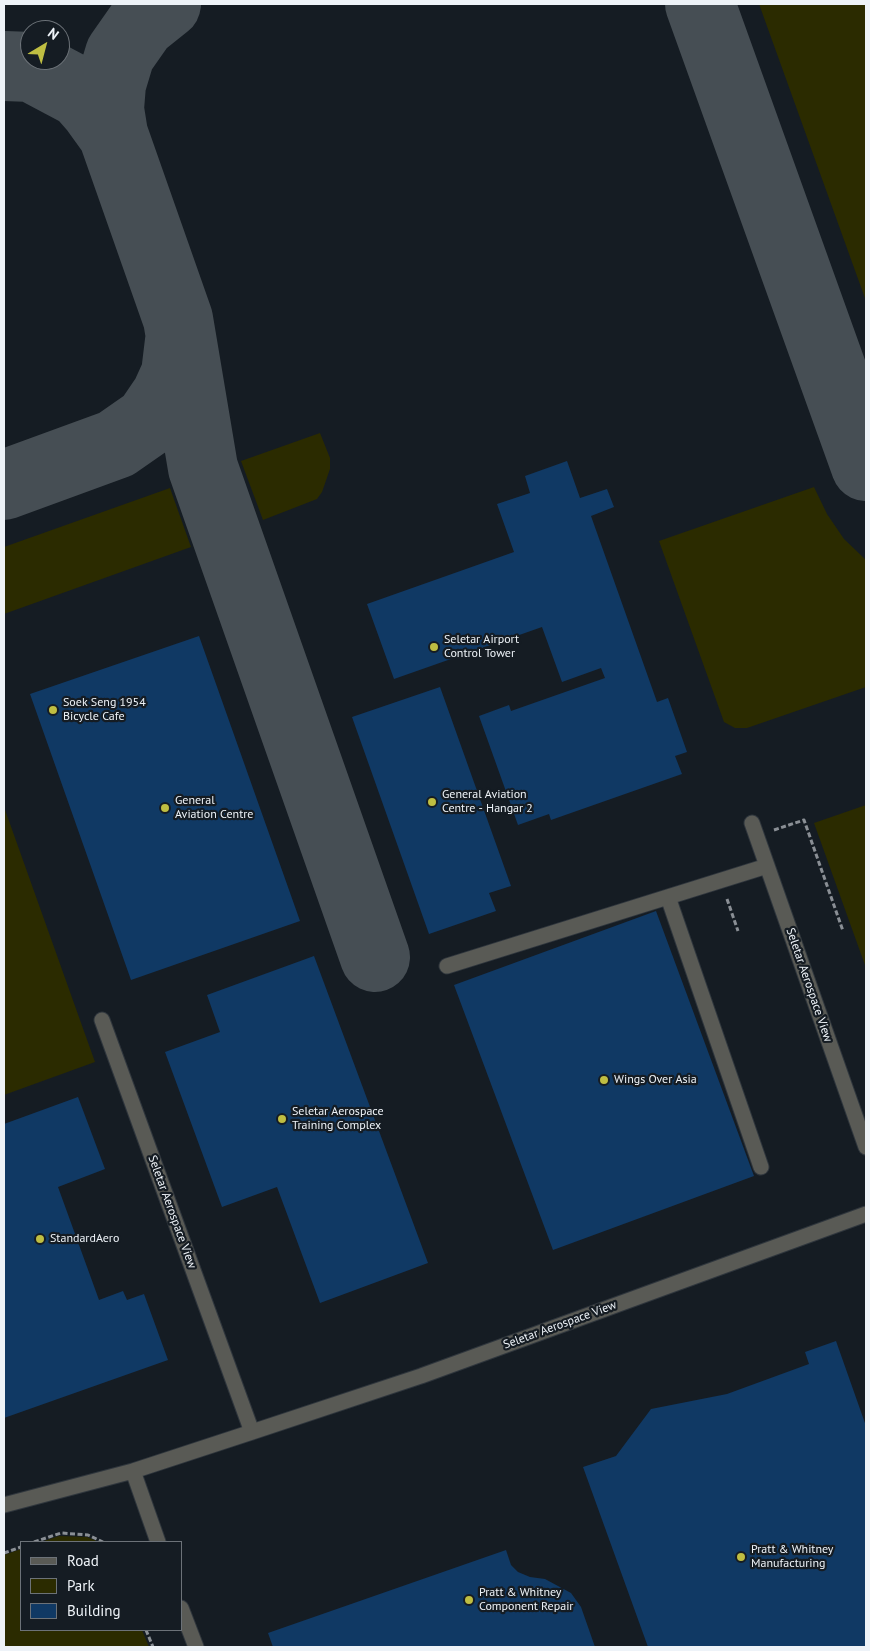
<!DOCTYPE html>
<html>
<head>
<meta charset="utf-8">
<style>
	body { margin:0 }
	#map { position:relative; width:870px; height:1651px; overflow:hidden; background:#151c23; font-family:"PT Sans",sans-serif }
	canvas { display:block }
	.frame { position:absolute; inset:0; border:5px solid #eef3f8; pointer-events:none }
	.legend { position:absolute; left:20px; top:1541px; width:162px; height:90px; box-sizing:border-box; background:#151c23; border:1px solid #6c7278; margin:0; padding:6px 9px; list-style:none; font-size:15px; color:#eef3f8 }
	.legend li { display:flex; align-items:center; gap:10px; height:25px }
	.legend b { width:25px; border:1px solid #6c7278 }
	.north { position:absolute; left:20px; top:20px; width:50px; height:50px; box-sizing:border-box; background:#151c23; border:1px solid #6c7278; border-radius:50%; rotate:37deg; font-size:14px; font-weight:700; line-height:20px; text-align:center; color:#eef3f8 }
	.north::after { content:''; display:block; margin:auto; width:18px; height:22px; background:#bfbe42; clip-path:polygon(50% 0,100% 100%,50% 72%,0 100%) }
</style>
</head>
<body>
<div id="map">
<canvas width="870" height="1651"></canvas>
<div class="frame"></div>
<ul class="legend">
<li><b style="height:6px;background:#595a55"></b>Road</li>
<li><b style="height:14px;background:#2b2b00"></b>Park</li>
<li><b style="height:14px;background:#103964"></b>Building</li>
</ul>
<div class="north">N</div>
</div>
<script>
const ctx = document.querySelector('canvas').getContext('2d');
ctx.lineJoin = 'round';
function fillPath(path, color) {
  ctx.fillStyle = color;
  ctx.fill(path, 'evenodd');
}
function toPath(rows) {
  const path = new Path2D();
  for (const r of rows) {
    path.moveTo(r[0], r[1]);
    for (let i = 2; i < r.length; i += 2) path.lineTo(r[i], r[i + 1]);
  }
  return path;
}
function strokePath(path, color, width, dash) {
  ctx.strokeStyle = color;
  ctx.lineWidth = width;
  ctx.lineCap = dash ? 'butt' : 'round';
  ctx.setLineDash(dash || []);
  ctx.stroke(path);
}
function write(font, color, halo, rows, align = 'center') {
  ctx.font = font + ' "PT Sans",sans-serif';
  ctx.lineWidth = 4.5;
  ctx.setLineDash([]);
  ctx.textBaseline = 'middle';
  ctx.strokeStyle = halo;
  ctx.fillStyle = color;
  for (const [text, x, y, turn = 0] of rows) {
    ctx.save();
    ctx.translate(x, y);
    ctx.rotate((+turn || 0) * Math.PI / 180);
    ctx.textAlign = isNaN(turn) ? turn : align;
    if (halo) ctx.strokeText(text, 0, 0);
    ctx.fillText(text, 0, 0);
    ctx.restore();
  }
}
const green = toPath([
	[759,4,866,4,866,301],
	[320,433,330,458,330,469,322,492,317,499,263,520,241,461],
	[814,487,827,514,844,539,866,560,866,687,747,728,735,728,724,722,659,541],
	[170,488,191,547,4,614,4,547],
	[866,805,866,968,814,823],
	[4,807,95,1062,4,1095],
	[59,1536,87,1537,99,1542,41,1542],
	[21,1549,21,1630,142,1630,149,1647,4,1647,4,1555]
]);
const taxiway = toPath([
	[166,4,141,24,120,54,111,84,109,109,113,134,178,319,203,468,375,957],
	[700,4,866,466],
	[4,66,32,67,81,93,95,109,113,134],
	[4,485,116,444,149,421,166,396,176,374,180,341]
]);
const building = toPath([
	[567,461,580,498,607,489,614,507,591,516,657,702,668,698,687,752,675,756,682,774,551,820,549,814,518,825,479,716,509,705,511,711,605,678,601,668,562,682,542,627,394,679,367,604,514,552,497,504,530,493,525,476],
	[199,636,300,921,131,980,30,694],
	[440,687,511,886,489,893,496,911,429,934,352,717],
	[656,911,754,1176,553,1250,454,985],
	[314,956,428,1263,320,1303,277,1187,222,1207,165,1052,220,1032,207,995],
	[78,1097,105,1169,58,1187,99,1300,123,1291,127,1300,144,1294,168,1360,4,1418,4,1124],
	[836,1341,866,1426,866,1647,648,1647,583,1467,616,1456,651,1409,727,1394,809,1364,805,1352],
	[506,1550,511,1565,518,1572,530,1577,545,1579,571,1593,581,1607,595,1647,273,1647,268,1633]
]);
const path = toPath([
	[774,830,804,820,843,931],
	[727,899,738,931],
	[34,1542,61,1533,88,1535,103,1542],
	[4,1553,21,1547],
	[146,1630,153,1647]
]);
const minor = toPath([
	[752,823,866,1147],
	[668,897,761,1167],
	[447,966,767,866],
	[102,1020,252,1432],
	[133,1471,158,1542],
	[4,1505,133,1471,252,1432,421,1376,866,1214],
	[181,1608,196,1647]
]);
const markers = [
	[434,647,5,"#bfbe42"],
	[53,710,5,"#bfbe42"],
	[432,802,5,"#bfbe42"],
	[165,808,5,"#bfbe42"],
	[604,1080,5,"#bfbe42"],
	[282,1119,5,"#bfbe42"],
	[40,1239,5,"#bfbe42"],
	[741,1557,5,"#bfbe42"],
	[469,1600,5,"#bfbe42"]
];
const poiNames = [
	["Seletar Airport",444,640],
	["Control Tower",444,654],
	["Soek Seng 1954",63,703],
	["Bicycle Cafe",63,717],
	["General Aviation",442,795],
	["Centre - Hangar 2",442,809],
	["General",175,801],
	["Aviation Centre",175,815],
	["Wings Over Asia",614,1080],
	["Seletar Aerospace",292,1112],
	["Training Complex",292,1126],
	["StandardAero",50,1239],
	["Pratt & Whitney",751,1550],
	["Manufacturing",751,1564],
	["Pratt & Whitney",479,1593],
	["Component Repair",479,1607]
];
const streetNames = [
	["Seletar Aerospace View",809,985,71],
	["Seletar Aerospace View",172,1212,70],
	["Seletar Aerospace View",560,1325,-20]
];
fillPath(green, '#2b2b00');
strokePath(taxiway, '#464e54', 70);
fillPath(building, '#103964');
strokePath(minor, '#2f363d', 17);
strokePath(path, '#8a8f95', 3, [5, 2.5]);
strokePath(minor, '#595a55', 15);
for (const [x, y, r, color] of markers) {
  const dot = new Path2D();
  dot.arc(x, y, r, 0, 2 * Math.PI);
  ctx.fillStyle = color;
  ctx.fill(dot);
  strokePath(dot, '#151c23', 2);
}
write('12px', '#eef3f8', '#151c23', poiNames, 'left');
write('12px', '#eef3f8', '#151c23', streetNames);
</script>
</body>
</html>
